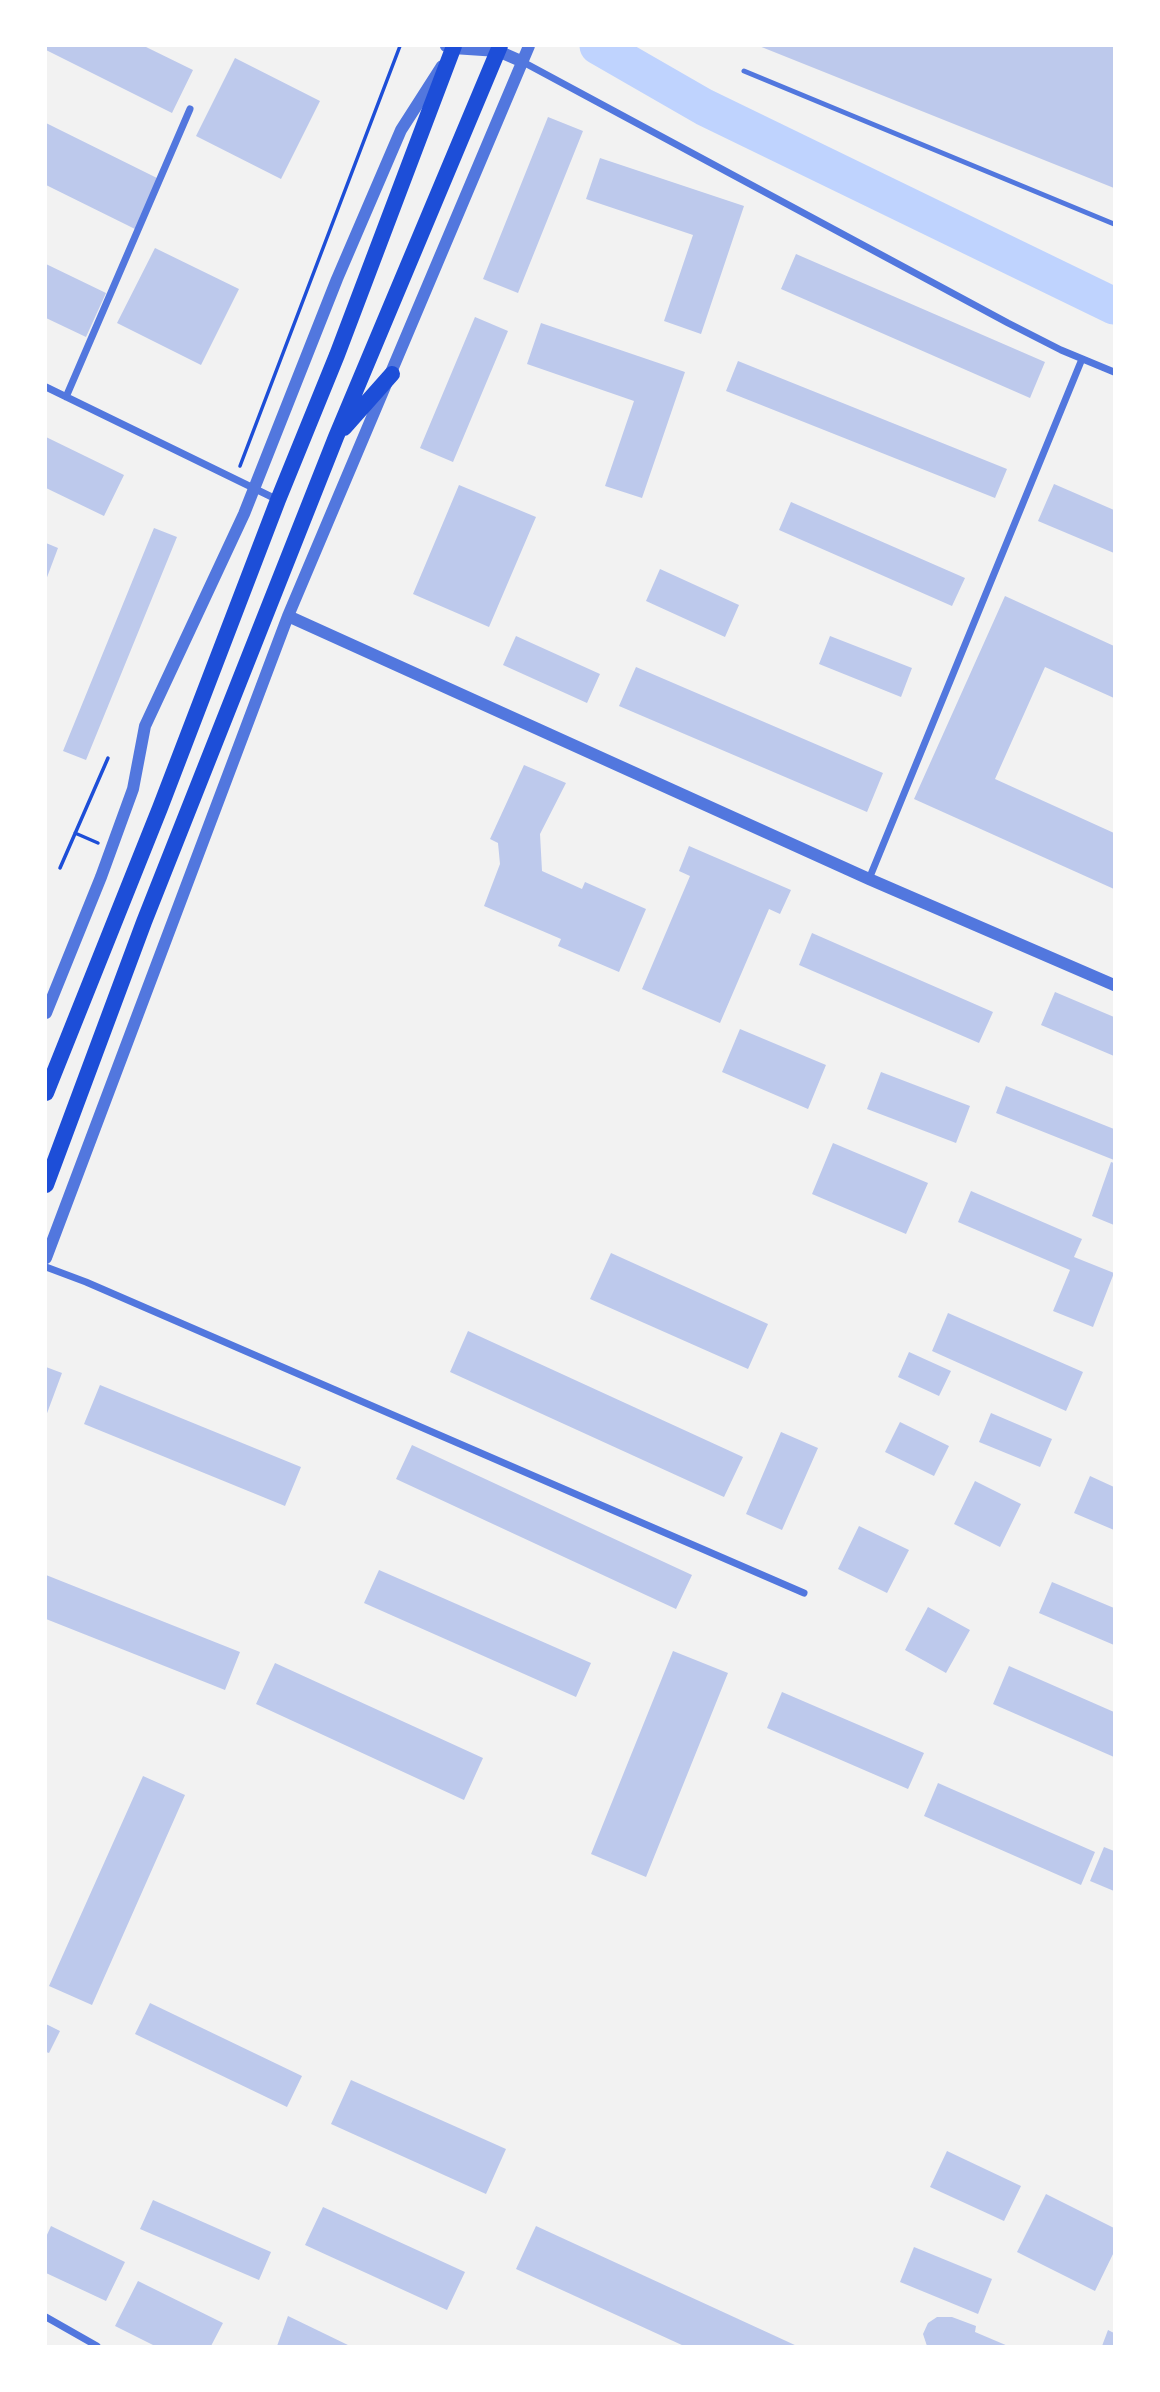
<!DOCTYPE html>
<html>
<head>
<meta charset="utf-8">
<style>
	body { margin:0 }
	#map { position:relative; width:1160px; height:2392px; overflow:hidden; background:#f2f2f2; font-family:Commissioner,sans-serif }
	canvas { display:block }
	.frame { position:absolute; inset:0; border:47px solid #fff; pointer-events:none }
</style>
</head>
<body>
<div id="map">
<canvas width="1160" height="2392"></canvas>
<div class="frame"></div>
</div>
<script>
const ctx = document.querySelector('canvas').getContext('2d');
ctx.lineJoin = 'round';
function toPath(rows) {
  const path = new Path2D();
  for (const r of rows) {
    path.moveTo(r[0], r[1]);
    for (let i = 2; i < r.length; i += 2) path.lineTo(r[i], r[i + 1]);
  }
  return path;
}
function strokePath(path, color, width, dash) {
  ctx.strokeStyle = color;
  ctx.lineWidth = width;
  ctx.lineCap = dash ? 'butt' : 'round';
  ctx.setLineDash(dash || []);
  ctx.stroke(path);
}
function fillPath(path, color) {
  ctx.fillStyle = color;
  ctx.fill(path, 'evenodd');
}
const river = toPath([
	[598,46,704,107,1114,306]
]);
const building = toPath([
	[46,46,144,46,193,70,172,113,46,50],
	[759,46,1114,46,1114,188],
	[235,58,320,101,281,179,196,136],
	[548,117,583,131,518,293,483,279],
	[46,123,159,179,135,229,46,185],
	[600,158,744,206,701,334,664,321,693,235,586,199],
	[155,248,239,289,201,365,117,323],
	[796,254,1045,362,1030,398,781,289],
	[46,264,106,293,86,337,46,318],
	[475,317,508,331,453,462,420,448],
	[541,323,685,372,642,498,605,486,634,401,527,364],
	[738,361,1007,469,995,498,726,391],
	[46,437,124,475,104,516,46,488],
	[1054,484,1114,510,1114,553,1038,521],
	[459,485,536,517,489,627,413,594],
	[791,502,965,578,952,606,779,530],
	[154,528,177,537,86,760,63,751],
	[46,543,58,548,46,580],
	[660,569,739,605,725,637,646,601],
	[1005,596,1114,646,1114,698,1045,667,995,779,1114,833,1114,889,914,799],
	[516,636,600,674,587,703,503,665],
	[830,636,912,668,901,697,819,664],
	[636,667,883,773,867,812,619,706],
	[524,765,566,783,540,834,542,871,582,889,585,882,646,909,619,972,558,946,561,939,484,906,500,864,498,843,490,839],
	[689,846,791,890,780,914,769,909,720,1023,642,989,690,876,679,871],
	[812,933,993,1012,979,1043,799,965],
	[1055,992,1114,1017,1114,1056,1041,1025],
	[740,1029,826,1065,808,1109,722,1072],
	[881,1072,970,1106,956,1143,867,1109],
	[1006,1086,1114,1129,1114,1160,996,1113],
	[833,1143,928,1183,906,1234,812,1194],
	[1111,1162,1114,1163,1114,1225,1092,1216],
	[971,1191,1082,1239,1074,1257,1114,1273,1093,1327,1053,1311,1070,1270,958,1222],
	[611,1253,768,1324,748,1369,590,1299],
	[948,1313,1083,1372,1066,1411,932,1351],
	[468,1331,743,1457,724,1497,450,1372],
	[909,1352,951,1371,939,1396,898,1377],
	[46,1367,62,1373,46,1416],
	[100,1385,301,1467,285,1506,84,1424],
	[991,1413,1052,1439,1040,1467,979,1442],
	[900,1422,949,1446,934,1476,885,1452],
	[781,1432,818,1448,782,1530,746,1514],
	[412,1445,692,1575,676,1609,396,1479],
	[1090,1476,1114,1487,1114,1530,1074,1513],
	[975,1481,1021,1504,1000,1547,954,1524],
	[859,1526,909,1550,887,1593,838,1569],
	[379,1570,591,1663,576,1697,364,1603],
	[46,1575,240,1652,225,1690,46,1619],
	[1052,1582,1114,1608,1114,1645,1039,1613],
	[928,1607,970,1630,946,1673,905,1650],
	[673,1651,728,1673,646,1877,591,1854],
	[275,1663,483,1758,464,1800,256,1704],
	[1009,1666,1114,1712,1114,1757,993,1704],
	[782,1692,924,1753,908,1789,767,1728],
	[143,1776,185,1795,92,2005,49,1986],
	[938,1783,1095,1852,1081,1885,924,1816],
	[1104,1847,1114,1851,1114,1891,1090,1881],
	[150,2003,302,2076,287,2107,135,2034],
	[46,2024,60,2031,49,2053,46,2052],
	[351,2080,506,2149,486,2194,331,2124],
	[947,2151,1021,2186,1004,2221,930,2187],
	[1046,2194,1114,2228,1114,2252,1095,2291,1017,2252],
	[153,2200,271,2252,259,2280,140,2229],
	[323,2207,465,2272,447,2310,305,2245],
	[51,2226,125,2262,106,2301,46,2273,46,2237],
	[536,2226,797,2346,684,2346,516,2269],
	[914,2247,992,2279,978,2314,900,2282],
	[138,2281,223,2323,211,2346,155,2346,115,2326],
	[288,2316,350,2346,277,2346],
	[937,2317,952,2317,976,2326,975,2332,1008,2346,927,2346,923,2334,928,2323],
	[1108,2330,1114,2333,1114,2346,1102,2346]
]);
const path = toPath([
	[240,466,400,46],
	[75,833,98,843],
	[60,868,108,758]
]);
const service = toPath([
	[744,71,1114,224]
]);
const minor = toPath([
	[523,62,1008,323,1061,350,1114,372],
	[46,387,278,500],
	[66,397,190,109],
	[869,879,1082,359],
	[46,1267,86,1282,804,1593],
	[46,2317,97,2346]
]);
const tertiary = toPath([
	[446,46,453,48,498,51],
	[493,46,498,51,523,62],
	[288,616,869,879,1114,985],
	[46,1013,101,877,133,789,145,726,244,514,337,279,401,130,442,66],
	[46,1258,288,616,529,46]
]);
const primary = toPath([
	[344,428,392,374],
	[46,1093,160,808,278,500,337,355,454,46],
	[46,1185,144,922,336,437,500,46]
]);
strokePath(river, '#bfd3fe', 37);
fillPath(building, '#bdc9ec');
strokePath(path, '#1d4ed8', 3.5);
strokePath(service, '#5277de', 5);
strokePath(minor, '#5277de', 7);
strokePath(tertiary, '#5277de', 12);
strokePath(primary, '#1d4ed8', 16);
</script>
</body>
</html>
